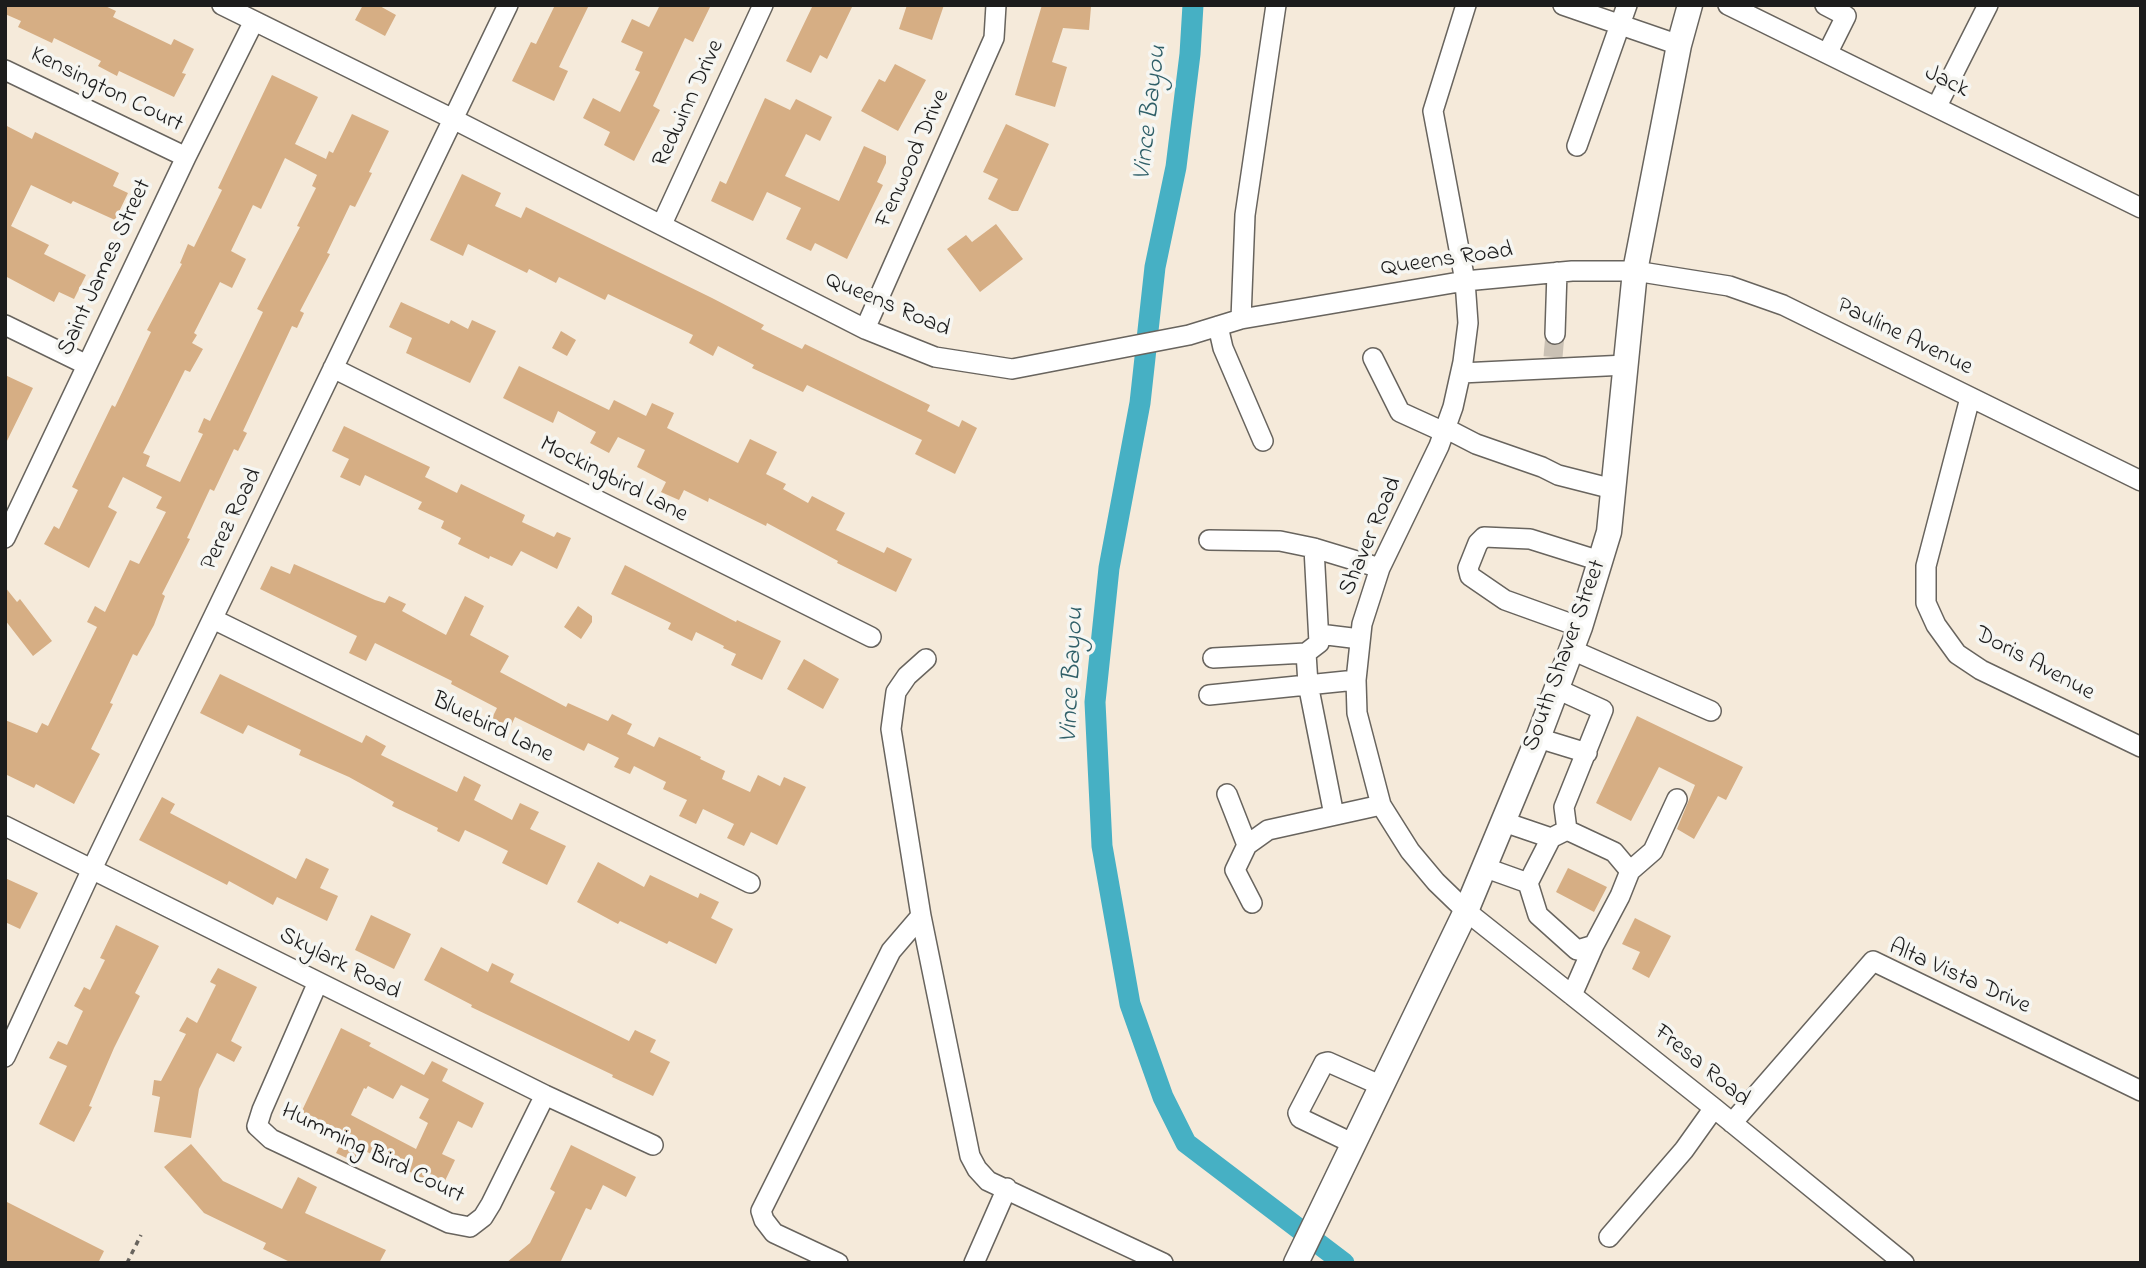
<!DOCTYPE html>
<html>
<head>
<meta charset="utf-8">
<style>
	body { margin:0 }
	#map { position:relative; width:2146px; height:1268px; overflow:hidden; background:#f5eada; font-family:"Indie Flower",sans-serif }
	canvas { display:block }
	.frame { position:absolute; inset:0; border:7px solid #1c1c1c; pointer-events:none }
</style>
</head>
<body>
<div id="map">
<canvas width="2146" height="1268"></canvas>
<div class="frame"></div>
</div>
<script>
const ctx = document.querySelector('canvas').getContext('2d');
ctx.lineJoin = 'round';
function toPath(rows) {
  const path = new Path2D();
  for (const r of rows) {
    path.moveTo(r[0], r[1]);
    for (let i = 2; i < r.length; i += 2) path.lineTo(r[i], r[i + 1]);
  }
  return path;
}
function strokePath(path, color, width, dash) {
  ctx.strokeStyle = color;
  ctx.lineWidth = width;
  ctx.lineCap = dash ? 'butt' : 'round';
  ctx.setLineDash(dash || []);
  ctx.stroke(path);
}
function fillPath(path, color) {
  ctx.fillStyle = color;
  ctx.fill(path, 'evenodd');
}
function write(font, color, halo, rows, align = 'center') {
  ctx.font = font + ' "Indie Flower",sans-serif';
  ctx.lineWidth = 7;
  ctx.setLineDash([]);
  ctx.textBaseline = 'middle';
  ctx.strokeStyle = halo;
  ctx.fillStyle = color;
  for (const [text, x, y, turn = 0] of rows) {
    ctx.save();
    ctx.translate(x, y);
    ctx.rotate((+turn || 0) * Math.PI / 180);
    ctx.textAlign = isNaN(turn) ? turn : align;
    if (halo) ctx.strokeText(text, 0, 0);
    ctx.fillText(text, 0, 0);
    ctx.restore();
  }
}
const canal = toPath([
	[1193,5,1190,54,1176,167,1155,267,1140,403,1109,568,1095,702,1102,846,1130,1004,1163,1097,1186,1143,1344,1263]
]);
const building = toPath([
	[5,5,103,5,116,11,113,17,171,45,174,39,194,49,182,73,186,74,174,97,119,71,117,76,98,66,101,61,54,38,52,43,18,27,21,21,5,14],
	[363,5,378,5,396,15,385,36,355,20],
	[555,5,589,5,559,67,568,71,554,101,512,81,531,42,536,44],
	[660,5,711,5,693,42,685,38,653,106,660,110,634,161,604,145,610,132,583,118,593,98,620,112,640,72,635,70,643,52,621,42,632,19,649,27],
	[813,5,853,5,827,59,820,55,811,73,786,61],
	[907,5,944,5,932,40,899,29],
	[1042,5,1091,7,1089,30,1063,28,1052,62,1067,67,1055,107,1015,95],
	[895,64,926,80,898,131,861,111,879,79,885,82],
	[272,75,318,97,295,144,326,159,329,151,333,153,352,114,389,131,369,172,372,173,355,207,350,205,327,253,330,254,300,311,304,313,297,328,292,326,269,375,243,431,247,433,238,451,234,449,214,491,210,489,187,538,190,539,162,594,165,596,154,625,137,656,133,654,110,703,113,704,91,749,100,754,74,804,36,784,34,788,5,774,5,720,37,733,42,723,48,726,97,627,87,622,95,606,105,612,130,560,139,564,166,512,156,508,162,497,123,477,108,507,117,512,89,568,44,544,54,526,59,529,78,490,72,487,112,405,115,407,151,332,147,330,182,264,180,263,188,244,194,247,222,190,218,188],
	[285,158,317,175,312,186,316,188,297,226,300,227,257,309,263,312,246,347,210,421,204,418,198,432,203,434,180,482,146,466,150,456,143,453,185,370,190,372,203,349,192,343,197,335,194,333,220,282,232,288,246,259,231,251,253,205,261,209],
	[765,98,790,110,796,99,832,117,820,141,806,134,785,176,839,201,864,146,886,156,886,163,877,182,883,185,847,259,815,243,811,251,786,239,801,208,767,192,753,221,711,201,720,181,726,184],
	[1006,124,1049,144,1018,211,1012,211,988,199,998,179,983,172],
	[5,125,32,139,35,132,119,173,113,186,128,193,115,220,73,201,71,204,31,185,11,226,49,245,44,254,86,275,74,299,59,292,54,302,5,276],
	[462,174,501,193,495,206,521,218,526,207,712,298,764,325,761,329,802,349,805,344,930,405,927,411,959,427,962,420,977,428,955,474,915,454,922,440,807,385,803,392,752,368,754,365,718,346,713,356,689,343,693,335,608,294,605,300,559,277,556,283,529,269,527,273,468,244,463,256,430,240],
	[996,224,1023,259,980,292,947,249,966,235,972,242],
	[401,302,449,324,451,320,468,329,472,320,496,331,470,383,406,353,412,338,389,327],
	[561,331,576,340,567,356,552,348],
	[519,366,609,410,614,400,646,416,652,403,674,413,667,428,738,463,750,439,777,452,766,474,786,484,783,489,808,503,812,496,845,513,836,530,884,553,887,547,912,559,896,592,837,563,838,561,767,523,766,526,709,498,708,502,684,490,679,500,661,492,666,482,637,467,645,450,618,437,609,453,590,443,596,432,558,411,553,423,503,398],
	[5,375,33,388,5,445],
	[344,426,430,467,425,477,457,493,461,484,525,515,522,522,554,537,557,532,571,538,557,569,521,551,512,566,490,556,489,559,458,544,461,538,441,528,444,521,418,509,422,502,365,475,360,486,340,477,349,459,332,451],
	[294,564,375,600,385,603,389,596,406,604,402,611,446,635,465,596,484,606,470,635,509,656,500,672,566,707,568,703,608,721,612,714,632,724,627,734,654,747,659,737,701,757,700,759,725,771,722,779,750,792,758,775,780,786,784,777,806,787,777,845,751,832,744,846,727,838,734,824,703,809,696,824,679,816,687,800,663,789,666,782,634,766,630,774,614,767,619,758,588,743,584,751,515,717,510,728,492,718,497,708,451,684,452,681,375,643,366,661,349,653,357,636,260,589,271,566,290,574],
	[625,565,736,622,737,620,781,641,762,680,731,665,736,654,723,648,724,646,696,632,692,641,668,629,671,623,611,594],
	[5,587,17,602,20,599,52,641,33,656,5,620],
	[578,606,592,616,592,622,581,639,564,627],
	[804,659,839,679,823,709,787,689],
	[220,674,362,743,366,735,386,746,381,755,457,792,464,776,481,785,474,800,512,820,520,803,539,812,530,829,566,846,547,885,502,863,508,851,482,838,465,830,459,842,437,831,438,828,392,806,394,802,349,777,299,755,301,750,248,725,243,734,200,713],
	[1637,716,1743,767,1726,800,1718,796,1694,839,1677,829,1695,785,1659,767,1631,821,1596,803],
	[162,797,175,804,170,813,296,879,306,858,329,869,320,888,338,896,327,921,277,897,273,905,229,881,227,885,139,840],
	[598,862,644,887,650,875,698,898,700,893,719,902,711,918,733,929,716,964,669,941,667,944,620,921,618,924,577,902],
	[1568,868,1607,887,1594,912,1556,892],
	[5,878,38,893,20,929,5,922],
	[371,915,411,934,394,969,355,950],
	[1635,918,1671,936,1649,978,1632,969,1640,952,1622,944],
	[116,925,159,946,135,993,140,996,114,1048,89,1106,92,1107,74,1142,39,1124,67,1066,49,1058,58,1041,67,1045,83,1011,74,1006,84,987,90,990,105,960,100,958],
	[441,947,488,972,492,963,514,974,510,982,629,1041,635,1030,656,1040,650,1052,670,1062,653,1096,612,1077,613,1075,471,1007,472,1005,424,980],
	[218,968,257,987,231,1041,242,1047,234,1062,217,1053,199,1089,191,1138,154,1132,160,1097,152,1095,154,1080,161,1081,186,1034,179,1031,187,1017,197,1023,216,985,210,982],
	[341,1028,371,1043,369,1046,424,1075,432,1061,448,1069,442,1081,484,1103,472,1128,458,1121,442,1154,455,1160,442,1187,365,1151,359,1164,336,1153,343,1139,299,1117],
	[401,1085,429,1099,419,1118,428,1123,416,1149,351,1115,364,1088,366,1089,368,1086,393,1099],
	[191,1144,223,1181,282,1209,298,1177,317,1187,305,1213,386,1250,379,1263,292,1263,263,1249,266,1243,204,1213,164,1167],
	[571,1145,636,1177,626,1197,603,1185,591,1210,586,1208,560,1263,506,1263,530,1243,555,1192,550,1189],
	[5,1201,104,1251,98,1263,5,1263]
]);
const minorTunnel = toPath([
	[1553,357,1555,334]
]);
const path = toPath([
	[127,1263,141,1235]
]);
const minor = toPath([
	[222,5,453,119,865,329,935,357,1012,369,1189,335,1241,319,1465,281,1572,271,1635,271,1729,286,1783,305,2141,481],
	[1466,5,1433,111,1465,281,1468,323,1463,362,1453,407,1439,446,1380,568,1362,624,1356,680,1357,713,1381,805,1410,851,1436,882,1466,911,1714,1108,1904,1263],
	[1563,5,1679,45],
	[1728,5,2141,208],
	[1825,5,1846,16,1828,52],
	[5,70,186,157],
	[1937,106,1988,5],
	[1577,146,1627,5],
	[662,224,763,5],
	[1241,319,1245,215,1276,5],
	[5,325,87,365],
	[1218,326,1223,348,1263,441],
	[865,329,994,38,996,5],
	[1555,334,1557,272],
	[1373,358,1400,412,1444,432],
	[333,368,871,637],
	[1461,373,1626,365],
	[1970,398,1926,566,1926,603,1936,625,1957,654,1981,670,2141,747],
	[1445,428,1476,444,1542,467,1558,475,1613,489],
	[5,538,186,157,254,21],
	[1209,540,1280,541,1314,548,1380,568],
	[1314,548,1319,643,1306,653,1308,684,1334,815],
	[213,619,750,883],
	[1580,627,1505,600,1470,576,1468,568,1478,543,1484,537,1530,539,1600,561],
	[1319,634,1360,639],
	[1572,650,1711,711],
	[1213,658,1306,653],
	[1557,689,1603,710,1564,807,1567,830],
	[1209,695,1356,680],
	[1538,738,1587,753],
	[1227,794,1247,845],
	[1504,822,1551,838],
	[5,826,545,1095,653,1145],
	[1486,868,1528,883],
	[1252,903,1235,870,1247,845,1268,830,1381,805],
	[921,916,970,1156,977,1169,988,1181,1163,1263],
	[1594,945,1577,950,1538,915,1528,883,1551,838,1567,830,1614,852,1630,871],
	[318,982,262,1110,257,1126,271,1139,449,1223,470,1227,483,1217,491,1204,545,1095],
	[1572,995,1594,945,1620,896,1630,871,1653,851,1677,799],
	[5,1057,92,869,508,5],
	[1732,1123,1873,961,2141,1091],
	[1354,1144,1300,1118,1298,1113,1324,1063,1328,1062,1382,1086],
	[1609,1237,1684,1150,1714,1108],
	[838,1263,774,1233,764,1220,761,1211,891,951,921,916,891,729,896,692,907,676,926,659],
	[974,1263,1007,1188]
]);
const major = toPath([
	[1296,1263,1466,911,1538,738,1580,627,1609,532,1635,271,1679,45,1690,5]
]);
const streetNames = [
	["Jack",1946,83,26],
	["Kensington Court",106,91,26],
	["Redwinn Drive",690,104,-65],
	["Fenwood Drive",914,159,-66],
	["Queens Road",1447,261,-8],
	["Saint James Street",106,268,-65],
	["Queens Road",887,306,23],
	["Pauline Avenue",1904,338,26],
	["Mockingbird Lane",613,481,27],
	["Perez Road",233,520,-64],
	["Shaver Road",1372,537,-67],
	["South Shaver Street",1566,656,-70],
	["Doris Avenue",2034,665,28],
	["Bluebird Lane",492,729,26],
	["Skylark Road",339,965,27],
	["Alta Vista Drive",1959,978,24],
	["Fresa Road",1701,1067,39],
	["Humming Bird Court",372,1155,26]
];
const waterNames = [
	["Vince Bayou",1152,113,-83],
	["Vince Bayou",1074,675,-87]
];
strokePath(canal, '#46b0c4', 21);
fillPath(building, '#d6ae84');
strokePath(minorTunnel, '#cac1b4', 19, [19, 10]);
strokePath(minor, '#68645e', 22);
strokePath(major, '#68645e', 27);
strokePath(path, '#68645e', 3.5, [5, 5]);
strokePath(minor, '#fff', 19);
strokePath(major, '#fff', 24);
write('24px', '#1c1c1c', '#f6f6f2', streetNames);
write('italic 26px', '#2f5f68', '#f6f6f2', waterNames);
</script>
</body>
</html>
